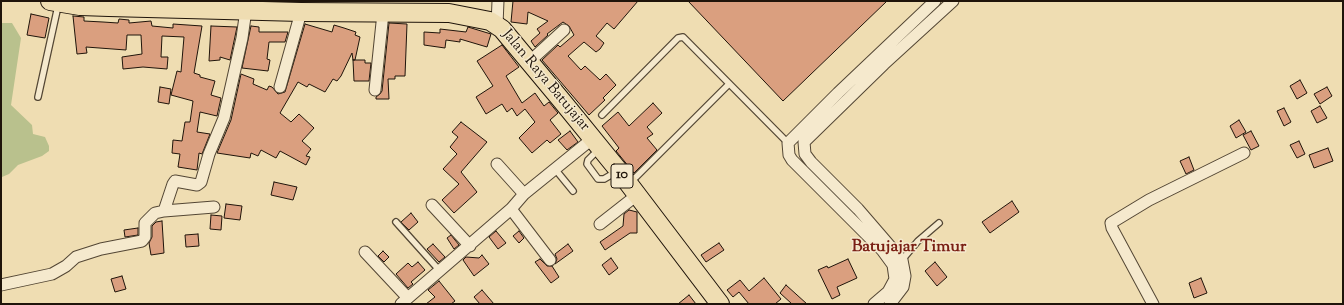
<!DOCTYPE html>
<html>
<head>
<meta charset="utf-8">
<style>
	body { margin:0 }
	#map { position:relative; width:1344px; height:305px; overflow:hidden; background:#efddb2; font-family:"Sorts Mill Goudy",serif }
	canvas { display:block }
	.frame { position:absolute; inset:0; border:2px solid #1f140a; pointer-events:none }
</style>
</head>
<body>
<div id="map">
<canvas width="1344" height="305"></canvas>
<div class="frame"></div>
</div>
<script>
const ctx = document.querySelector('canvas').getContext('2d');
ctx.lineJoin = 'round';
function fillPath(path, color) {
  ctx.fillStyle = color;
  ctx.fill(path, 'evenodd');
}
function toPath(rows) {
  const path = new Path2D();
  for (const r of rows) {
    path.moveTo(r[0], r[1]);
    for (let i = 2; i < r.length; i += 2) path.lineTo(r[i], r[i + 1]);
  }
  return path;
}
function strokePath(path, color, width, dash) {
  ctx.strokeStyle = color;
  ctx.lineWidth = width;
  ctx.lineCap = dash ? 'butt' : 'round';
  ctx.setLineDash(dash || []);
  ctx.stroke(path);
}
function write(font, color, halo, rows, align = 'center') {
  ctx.font = font + ' "Sorts Mill Goudy",serif';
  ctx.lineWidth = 3;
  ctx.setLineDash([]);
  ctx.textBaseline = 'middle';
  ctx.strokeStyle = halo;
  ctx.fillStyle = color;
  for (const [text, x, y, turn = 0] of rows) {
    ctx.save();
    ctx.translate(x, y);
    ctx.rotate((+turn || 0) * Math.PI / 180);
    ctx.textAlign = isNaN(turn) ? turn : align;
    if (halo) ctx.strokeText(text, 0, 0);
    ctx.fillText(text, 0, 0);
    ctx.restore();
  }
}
const green = toPath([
	[1,23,12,23,21,38,11,105,32,125,33,134,45,137,49,146,49,151,42,156,18,165,9,174,2,177]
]);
const building = toPath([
	[513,1,638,1,614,29,607,23,596,36,604,43,600,49,596,52,584,42,568,56,581,70,585,66,600,80,606,74,616,85,603,98,605,100,589,115,542,60,558,45,560,47,574,35,569,26,563,22,547,34,548,35,535,47,531,41,540,33,537,29,548,21,528,12,527,24,511,22,513,1],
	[688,1,887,1,783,101,688,1],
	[31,14,49,18,45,38,27,35,31,14],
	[73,16,84,17,84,21,103,22,118,23,119,19,129,20,129,23,151,21,152,26,173,28,173,24,202,26,194,73,200,75,200,77,215,81,211,95,221,98,217,116,200,112,197,132,210,134,202,154,199,153,197,170,178,167,180,154,172,153,173,140,182,141,185,122,190,122,193,101,171,95,177,71,181,72,184,37,162,36,161,57,168,57,167,69,143,67,123,69,122,57,142,54,141,35,127,35,126,50,86,47,87,53,77,54,73,16],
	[389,23,407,24,405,76,395,76,395,79,388,79,389,99,376,99,376,97,380,94,382,91,389,23],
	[305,24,332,32,334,25,344,28,356,32,355,35,360,37,355,60,353,60,352,53,341,76,337,81,333,79,325,92,309,84,307,87,298,82,280,113,291,122,299,114,314,128,302,141,311,149,306,156,310,157,306,165,280,151,276,158,261,150,258,156,251,153,250,158,217,153,231,120,241,74,254,79,253,84,267,90,269,86,272,87,278,94,285,92,305,24],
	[211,26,237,27,230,60,220,57,220,60,209,61,211,26],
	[251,26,259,27,259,32,288,32,285,42,269,42,267,59,270,60,268,71,242,68,251,26],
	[468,27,491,34,487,47,460,39,460,42,446,40,445,48,424,45,424,32,440,33,440,29,466,32,468,27],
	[502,45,519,67,506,76,522,103,535,93,544,106,549,102,558,113,550,120,561,134,550,143,547,140,532,153,519,138,535,122,525,109,517,116,512,108,507,112,502,104,486,114,476,97,493,86,477,61,502,45],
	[353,60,365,60,365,63,371,63,369,81,354,81,353,60],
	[1300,80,1307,93,1297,99,1290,86,1300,80],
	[160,87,171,89,169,104,158,102,160,87],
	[1327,87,1332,96,1320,104,1314,94,1327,87],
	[653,103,662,113,647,127,653,134,647,138,657,150,634,173,616,151,619,148,602,126,618,112,629,126,653,103],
	[1320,106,1327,118,1317,123,1311,111,1320,106],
	[1284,108,1291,122,1284,126,1277,111,1284,108],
	[1239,120,1246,132,1236,138,1230,126,1239,120],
	[461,122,487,142,461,172,477,192,454,213,442,200,459,184,443,169,457,154,450,147,458,137,452,132,461,122],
	[570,131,578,142,567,150,558,140,570,131],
	[1251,131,1259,146,1251,150,1243,135,1251,131],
	[1299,141,1305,154,1297,158,1290,145,1299,141],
	[1328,148,1333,161,1314,168,1309,155,1328,148],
	[1189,157,1194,170,1186,174,1180,161,1189,157],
	[274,182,297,187,293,200,271,195,274,182],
	[1012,201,1019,212,990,233,982,222,1012,201],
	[226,204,242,206,240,220,224,218,226,204],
	[629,210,637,212,637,233,630,233,605,250,600,242,623,226,624,214,629,210],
	[411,213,418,222,409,230,401,222,411,213],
	[211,215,222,216,221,230,210,229,211,215],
	[162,221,164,253,151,255,149,243,152,237,152,226,156,222,162,221],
	[138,228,138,235,125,237,124,230,138,228],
	[496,231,506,243,498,249,489,237,496,231],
	[519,231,524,238,519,243,513,236,519,231],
	[198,234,199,246,186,247,185,235,198,234],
	[451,235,459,245,454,249,447,238,451,235],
	[719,243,724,250,706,262,701,255,719,243],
	[433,244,445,257,439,262,427,249,433,244],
	[568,244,573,251,555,264,557,259,555,254,568,244],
	[383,251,389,257,384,262,378,256,383,251],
	[482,255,489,264,474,276,463,260,466,257,479,258,482,255],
	[611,258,618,268,609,275,602,265,611,258],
	[540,259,547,266,552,266,559,277,551,283,535,262,540,259],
	[848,259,857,278,837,287,840,295,832,299,818,270,827,266,828,268,848,259],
	[418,262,425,270,411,282,413,284,408,288,396,274,408,263,412,267,418,262],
	[935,262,947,277,937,286,925,271,935,262],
	[122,276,126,289,115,292,111,279,122,276],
	[764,278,781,299,775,304,749,304,739,292,733,297,727,290,740,280,749,291,764,278],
	[1201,278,1207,293,1194,298,1189,283,1201,278],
	[439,281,455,301,451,304,426,304,435,297,428,290,439,281],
	[786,285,807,304,792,304,780,293,786,285],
	[482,290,494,304,480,304,474,297,482,290],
	[689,295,696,304,678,304,689,295]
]);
const service = toPath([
	[38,97,58,6],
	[602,115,678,38,683,37,788,143],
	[598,150,588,160,587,164,598,179,604,179,616,172],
	[555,169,573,191],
	[630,183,729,84],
	[396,222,440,271],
	[902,260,918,241,939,223]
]);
const minor = toPath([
	[497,25,498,1],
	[529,62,564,30],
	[280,87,301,12],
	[375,90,383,13],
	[497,164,524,194],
	[432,205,470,246],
	[511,209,550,260],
	[164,211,173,184,175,181,197,185,201,182,209,154,224,118,242,38,246,10],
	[600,224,637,195],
	[365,252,408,298],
	[1,285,52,274,66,266,76,257,101,249,142,241,145,237,145,223,155,213,164,211,214,207],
	[401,304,511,209,524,194,592,139],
	[874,304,888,292,895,279,893,265,882,250,792,160,789,155,788,143,838,93,935,1],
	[890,304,903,287,905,276,902,260,858,209,811,162,805,154,804,142,884,64,953,1],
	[1153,304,1112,228,1111,223,1149,200,1244,153]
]);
const trunk = toPath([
	[50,1,80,6,109,7,301,12,449,13,490,21,502,29,562,101,619,171,720,304]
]);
const shields = [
	[622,176,22]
];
const shieldNames = [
	["10",622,176]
];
const streetNames = [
	["Jalan Raya Batujajar",545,81,50]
];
const quarterNames = [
	["Batujajar Timur",909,248]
];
fillPath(green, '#b9c18d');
fillPath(building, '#da9f7f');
strokePath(building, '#1f140a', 1);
strokePath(service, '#534634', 8);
strokePath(minor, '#534634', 13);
strokePath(trunk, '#1f140a', 20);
strokePath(service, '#f5e9cd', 5.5);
strokePath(minor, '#f5e9cd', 11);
strokePath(trunk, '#efddb2', 18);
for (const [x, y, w] of shields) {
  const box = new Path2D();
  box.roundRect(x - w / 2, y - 12, w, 24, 3);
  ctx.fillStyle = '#f5e9cd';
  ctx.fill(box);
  strokePath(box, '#1f140a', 1);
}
write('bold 14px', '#1f140a', null, shieldNames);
write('15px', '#1f140a', '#f5e9cd', streetNames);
write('bold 17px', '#7a1f14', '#f5e9cd', quarterNames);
</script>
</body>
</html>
